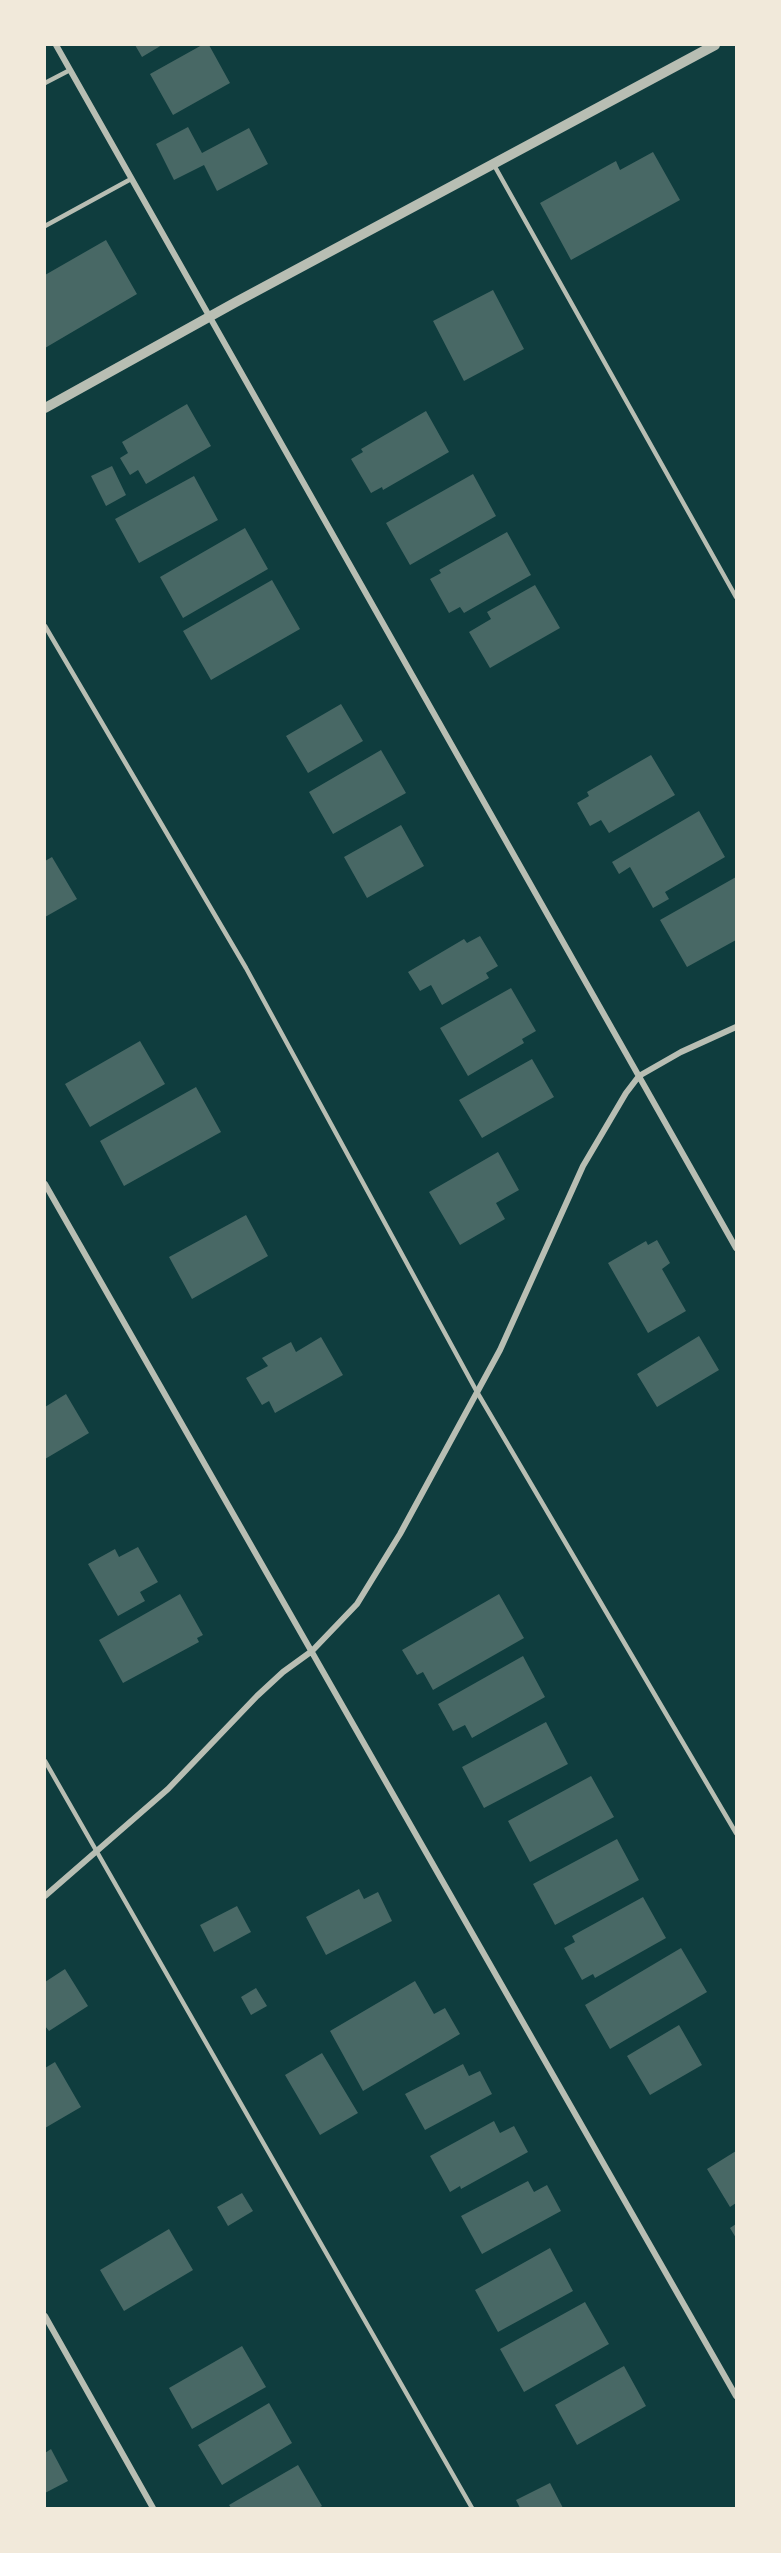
<!DOCTYPE html>
<html>
<head>
<meta charset="utf-8">
<style>
	body { margin:0 }
	#map { position:relative; width:781px; height:2553px; overflow:hidden; background:#0f3d3e; font-family:Literata,serif }
	canvas { display:block }
	.frame { position:absolute; inset:0; border:46px solid #f1e9da; pointer-events:none }
</style>
</head>
<body>
<div id="map">
<canvas width="781" height="2553"></canvas>
<div class="frame"></div>
</div>
<script>
const ctx = document.querySelector('canvas').getContext('2d');
ctx.lineJoin = 'round';
function fillPath(path, color) {
  ctx.fillStyle = color;
  ctx.fill(path, 'evenodd');
}
function toPath(rows) {
  const path = new Path2D();
  for (const r of rows) {
    path.moveTo(r[0], r[1]);
    for (let i = 2; i < r.length; i += 2) path.lineTo(r[i], r[i + 1]);
  }
  return path;
}
function strokePath(path, color, width, dash) {
  ctx.strokeStyle = color;
  ctx.lineWidth = width;
  ctx.lineCap = dash ? 'butt' : 'round';
  ctx.setLineDash(dash || []);
  ctx.stroke(path);
}
const building = toPath([
	[135,45,162,45,142,57],
	[202,45,209,45,230,83,173,115,150,74],
	[188,127,202,153,249,128,268,164,217,191,204,165,174,180,156,144],
	[653,152,680,200,571,260,540,203,616,161,620,170],
	[106,240,137,294,45,348,45,275],
	[493,290,524,349,464,381,433,321],
	[187,404,211,446,146,484,138,470,130,475,120,458,128,453,122,442],
	[426,411,449,452,383,490,382,487,371,493,351,459,363,452,361,449],
	[112,466,126,495,106,506,91,476],
	[473,474,496,516,410,565,386,523],
	[194,476,218,520,139,563,115,519],
	[245,528,268,569,183,618,160,577],
	[507,532,531,575,464,613,460,607,449,613,430,579,441,573,439,570],
	[272,580,300,629,211,680,183,631],
	[535,585,560,628,490,668,469,632,491,619,487,612],
	[341,704,363,741,308,773,286,736],
	[381,750,406,793,333,834,309,792],
	[651,755,675,795,609,833,601,820,590,826,577,803,589,796,587,792],
	[699,811,725,857,665,892,669,899,653,908,630,867,619,874,612,862],
	[401,825,424,866,367,898,344,857],
	[52,857,77,899,45,917,45,861],
	[736,877,736,940,687,967,660,920],
	[480,936,498,966,486,973,489,978,442,1005,431,985,420,991,408,972,464,939,467,943],
	[511,988,536,1031,522,1039,524,1043,468,1076,440,1028],
	[140,1041,165,1084,90,1127,65,1084],
	[532,1059,554,1097,482,1138,459,1100],
	[196,1087,221,1132,124,1186,100,1141],
	[498,1152,519,1190,496,1203,505,1219,460,1245,429,1192],
	[246,1215,268,1256,192,1299,169,1257],
	[657,1240,670,1263,662,1269,686,1311,648,1333,608,1263,646,1241,648,1245],
	[699,1336,719,1370,657,1407,637,1374],
	[321,1337,343,1375,275,1413,269,1401,262,1405,246,1378,268,1366,262,1358,291,1342,296,1352],
	[66,1394,89,1433,45,1459,45,1407],
	[138,1547,158,1582,140,1592,145,1601,118,1616,88,1564,115,1549,119,1557],
	[180,1594,203,1635,197,1638,199,1642,123,1683,99,1640],
	[499,1594,524,1638,433,1690,423,1672,417,1675,402,1650],
	[523,1656,545,1697,472,1738,465,1725,453,1731,438,1704],
	[546,1722,568,1764,484,1808,462,1767],
	[591,1776,614,1817,530,1862,508,1821],
	[617,1839,639,1880,555,1925,533,1884],
	[359,1889,364,1899,378,1892,392,1921,326,1955,306,1917],
	[643,1897,666,1938,595,1978,593,1974,582,1980,564,1948,575,1942,572,1936],
	[237,1906,251,1932,214,1952,200,1925],
	[681,1948,707,1992,610,2049,585,2005],
	[65,1969,88,2006,49,2031,45,2026,45,1982],
	[415,1981,434,2014,445,2008,460,2034,363,2091,330,2031],
	[256,1988,267,2006,251,2015,241,1997],
	[679,2025,702,2065,650,2095,627,2056],
	[322,2053,358,2113,320,2135,285,2075],
	[55,2062,81,2107,45,2128,45,2068],
	[463,2064,469,2076,480,2071,492,2094,425,2130,405,2094],
	[494,2121,500,2133,514,2126,528,2152,461,2189,460,2186,450,2192,430,2156],
	[736,2151,736,2203,730,2207,707,2169],
	[528,2181,534,2192,547,2185,561,2211,482,2254,461,2216],
	[242,2193,253,2211,228,2226,217,2207],
	[736,2224,736,2238,730,2228],
	[169,2229,193,2270,124,2311,100,2270],
	[550,2248,573,2291,498,2332,475,2290],
	[585,2302,609,2344,524,2392,500,2349],
	[242,2346,266,2387,192,2429,169,2388],
	[624,2366,646,2406,577,2445,555,2405],
	[269,2403,292,2443,222,2485,198,2445],
	[51,2449,68,2481,45,2493,45,2453],
	[298,2465,322,2506,318,2508,231,2508,229,2505],
	[550,2483,563,2508,520,2508,516,2500]
]);
const service = toPath([
	[45,83,70,70],
	[494,165,736,597],
	[45,226,131,179],
	[45,626,246,968,477,1392,736,1833],
	[45,1761,472,2508]
]);
const minor = toPath([
	[56,45,736,1248],
	[45,1184,736,2396],
	[45,1896,168,1789,257,1696,283,1672,312,1651,357,1604,400,1534,500,1350,583,1166,626,1093,639,1076,681,1052,736,1027],
	[45,2316,153,2508]
]);
const tertiary = toPath([
	[45,408,236,302,715,45]
]);
fillPath(building, '#486865');
strokePath(service, '#b8beb3', 4.5);
strokePath(minor, '#b8beb3', 6);
strokePath(tertiary, '#b8beb3', 10);
</script>
</body>
</html>
